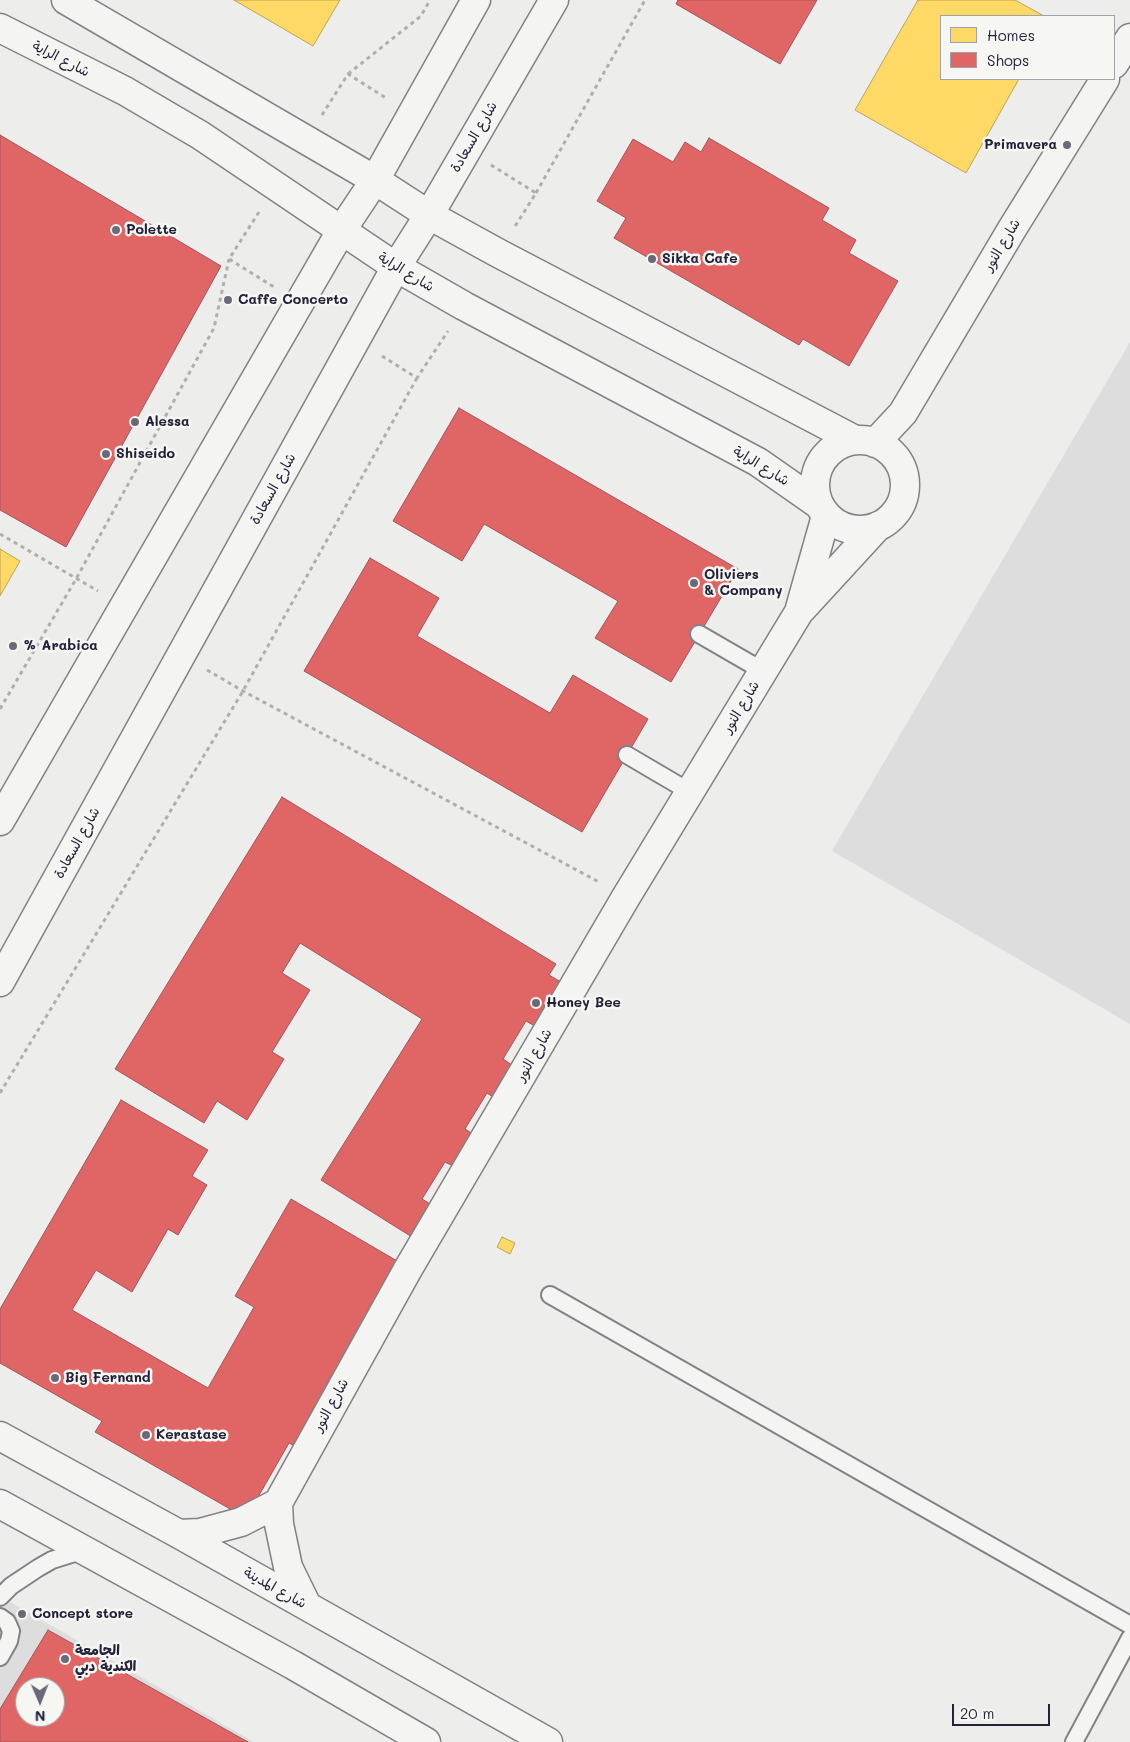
<!DOCTYPE html>
<html>
<head>
<meta charset="utf-8">
<style>
	body { margin:0 }
	#map { position:relative; width:1130px; height:1742px; overflow:hidden; background:#ededec; font-family:Mali,sans-serif }
	canvas { display:block }
	.legend { position:absolute; left:940px; top:15px; width:175px; height:65px; box-sizing:border-box; background:#f6f6f2; border:1px solid #a1a1a9; margin:0; padding:6px 9px; list-style:none; font-size:15px; color:#22223b }
	.legend li { display:flex; align-items:center; gap:10px; height:25px }
	.legend b { width:25px; border:1px solid #a1a1a9 }
	.north { position:absolute; left:15px; top:1677px; width:50px; height:50px; box-sizing:border-box; background:#f6f6f2; border:1px solid #a1a1a9; border-radius:50%; rotate:179deg; font-size:14px; font-weight:700; line-height:20px; text-align:center; color:#22223b }
	.north::after { content:''; display:block; margin:auto; width:18px; height:22px; background:#696979; clip-path:polygon(50% 0,100% 100%,50% 72%,0 100%) }
	.scale { position:absolute; left:952px; top:1704px; width:98px; height:22px; box-sizing:border-box; border:2px solid #22223b; border-top:0; padding-left:6px; font-size:15px; line-height:18px; white-space:nowrap; color:#22223b; -webkit-text-stroke:4px #f6f6f2; paint-order:stroke }
</style>
</head>
<body>
<div id="map">
<canvas width="1130" height="1742"></canvas>
<ul class="legend">
<li><b style="height:14px;background:#ffd966"></b>Homes</li>
<li><b style="height:14px;background:#e06666"></b>Shops</li>
</ul>
<div class="north">N</div>
<div class="scale">20 m</div>
</div>
<script>
const ctx = document.querySelector('canvas').getContext('2d');
ctx.lineJoin = 'round';
function fillPath(path, color) {
  ctx.fillStyle = color;
  ctx.fill(path, 'evenodd');
}
function toPath(rows) {
  const path = new Path2D();
  for (const r of rows) {
    if (r.length === 3) {
      path.moveTo(r[0] + r[2], r[1]);
      path.arc(r[0], r[1], r[2], 0, 2 * Math.PI);
      continue;
    }
    path.moveTo(r[0], r[1]);
    for (let i = 2; i < r.length; i += 2) path.lineTo(r[i], r[i + 1]);
  }
  return path;
}
function strokePath(path, color, width, dash) {
  ctx.strokeStyle = color;
  ctx.lineWidth = width;
  ctx.lineCap = dash ? 'butt' : 'round';
  ctx.setLineDash(dash || []);
  ctx.stroke(path);
}
function write(font, color, halo, rows, align = 'center') {
  ctx.font = font + ' Mali,"Playpen Sans Arabic",sans-serif';
  ctx.lineWidth = 5;
  ctx.setLineDash([]);
  ctx.textBaseline = 'middle';
  ctx.strokeStyle = halo;
  ctx.fillStyle = color;
  for (const [text, x, y, turn = 0] of rows) {
    ctx.save();
    ctx.translate(x, y);
    ctx.rotate((+turn || 0) * Math.PI / 180);
    ctx.textAlign = isNaN(turn) ? turn : align;
    if (halo) ctx.strokeText(text, 0, 0);
    ctx.fillText(text, 0, 0);
    ctx.restore();
  }
}
const built = toPath([
	[1130,342,1130,1024,832,851],
	[0,1596,254,1742,0,1742],
	[25,1687,55,1687,55,1717,25,1717]
]);
const homes = toPath([
	[234,0,340,0,313,46,234,0],
	[918,0,1015,0,1044,16,941,16,941,79,1019,79,966,173,855,110,918,0],
	[0,549,20,561,0,596,0,549],
	[502,1237,515,1243,510,1254,497,1247,502,1237]
]);
const shops = toPath([
	[678,0,817,0,780,64,676,4,678,0],
	[0,135,221,266,66,547,0,510,0,135],
	[709,138,829,208,822,220,856,240,849,253,898,281,849,366,803,339,799,345,614,238,626,218,597,201,633,139,673,162,685,142,701,152,709,138],
	[459,408,738,569,671,682,595,638,618,601,484,524,462,561,393,521,459,408],
	[370,558,439,598,417,636,550,713,573,675,648,719,582,832,304,671,370,558],
	[282,797,556,964,549,975,561,982,535,1026,526,1021,503,1059,515,1067,496,1099,487,1093,465,1129,473,1134,453,1166,445,1162,422,1199,432,1205,412,1237,321,1180,422,1019,300,943,282,973,310,990,272,1052,284,1059,247,1120,217,1101,204,1123,115,1069,282,797],
	[121,1100,208,1150,192,1176,207,1185,178,1235,168,1229,132,1292,96,1270,72,1310,208,1388,254,1307,235,1296,291,1199,404,1265,298,1448,289,1443,246,1518,95,1432,102,1421,0,1363,0,1309,121,1100],
	[48,1630,248,1742,0,1742,0,1709,48,1630],
	[25,1687,55,1687,55,1717,25,1717,25,1687]
]);
const path = toPath([
	[348,74,421,16,430,0],
	[322,115,348,74,386,98],
	[491,165,536,193,514,228],
	[536,193,645,0],
	[259,212,229,259,274,287],
	[382,356,417,378,448,331],
	[0,534,98,591],
	[207,670,243,691,599,882],
	[0,709,76,579,214,328,229,259],
	[0,1093,243,691,417,378]
]);
const service = toPath([
	[699,634,763,671],
	[627,755,690,792],
	[550,1295,1130,1625],
	[0,1597,11,1586,38,1568,52,1560,84,1550],
	[0,1617,7,1622,11,1631,9,1641,0,1657],
	[1074,1742,1130,1638]
]);
const minor = toPath([
	[66,0,375,180,429,215,498,253,855,440],
	[0,28,125,91,200,135,396,267,464,306,758,462,818,504],
	[1114,64,1130,38],
	[860,485,45],
	[875,443,903,413,1012,229,1105,79],
	[800,608,826,516],
	[0,821,341,231,375,180,476,0],
	[0,982,396,267,429,215,554,0],
	[0,1436,179,1534,548,1742],
	[278,1503,279,1524,288,1567,307,1606],
	[0,1504,293,1665,426,1742],
	[179,1534,200,1533,241,1522,278,1503,408,1269,626,897,799,612,878,526]
]);
const markers = [
	[1067,145,5,"#696979"],
	[116,230,5,"#696979"],
	[652,259,5,"#696979"],
	[228,300,5,"#696979"],
	[135,422,5,"#696979"],
	[106,454,5,"#696979"],
	[694,583,5,"#696979"],
	[13,646,5,"#696979"],
	[536,1003,5,"#696979"],
	[55,1378,5,"#696979"],
	[146,1435,5,"#696979"],
	[22,1614,5,"#696979"],
	[65,1659,5,"#696979"]
];
const streetNames = [
	["شارع الراية",61,59,27],
	["شارع السعادة",474,137,-60],
	["شارع النور",1002,245,-59],
	["شارع الراية",406,272,31],
	["شارع الراية",761,466,31],
	["شارع السعادة",273,489,-61],
	["شارع النور",741,707,-59],
	["شارع السعادة",77,843,-61],
	["شارع النور",534,1055,-60],
	["شارع النور",331,1405,-61],
	["شارع المدينة",275,1588,29]
];
const poiNames = [
	["Primavera",1057,145,"right"],
	["Polette",126,230],
	["Sikka Cafe",662,259],
	["Caffe Concerto",238,300],
	["Alessa",145,422],
	["Shiseido",116,454],
	["Oliviers",704,575],
	["& Company",704,591],
	["% Arabica",23,646],
	["Honey Bee",546,1003],
	["Big Fernand",65,1378],
	["Kerastase",156,1435],
	["Concept store",32,1614],
	["الجامعة",75,1651],
	["الكندية دبي",75,1667]
];
fillPath(built, '#ddd');
fillPath(homes, '#ffd966');
strokePath(homes, '#bda259', 1);
fillPath(shops, '#e06666');
strokePath(shops, '#a75259', 1);
strokePath(service, '#828286', 20);
strokePath(minor, '#828286', 31);
strokePath(path, '#afafb0', 3, [4, 4]);
strokePath(service, '#f4f4f2', 16);
strokePath(minor, '#f4f4f2', 28);
for (const [x, y, r, color] of markers) {
  const dot = new Path2D();
  dot.arc(x, y, r, 0, 2 * Math.PI);
  ctx.fillStyle = color;
  ctx.fill(dot);
  strokePath(dot, '#f6f6f2', 2);
}
write('14px', '#22223b', '#f6f6f2', streetNames);
write('bold 14px', '#22223b', '#f6f6f2', poiNames, 'left');
</script>
</body>
</html>
